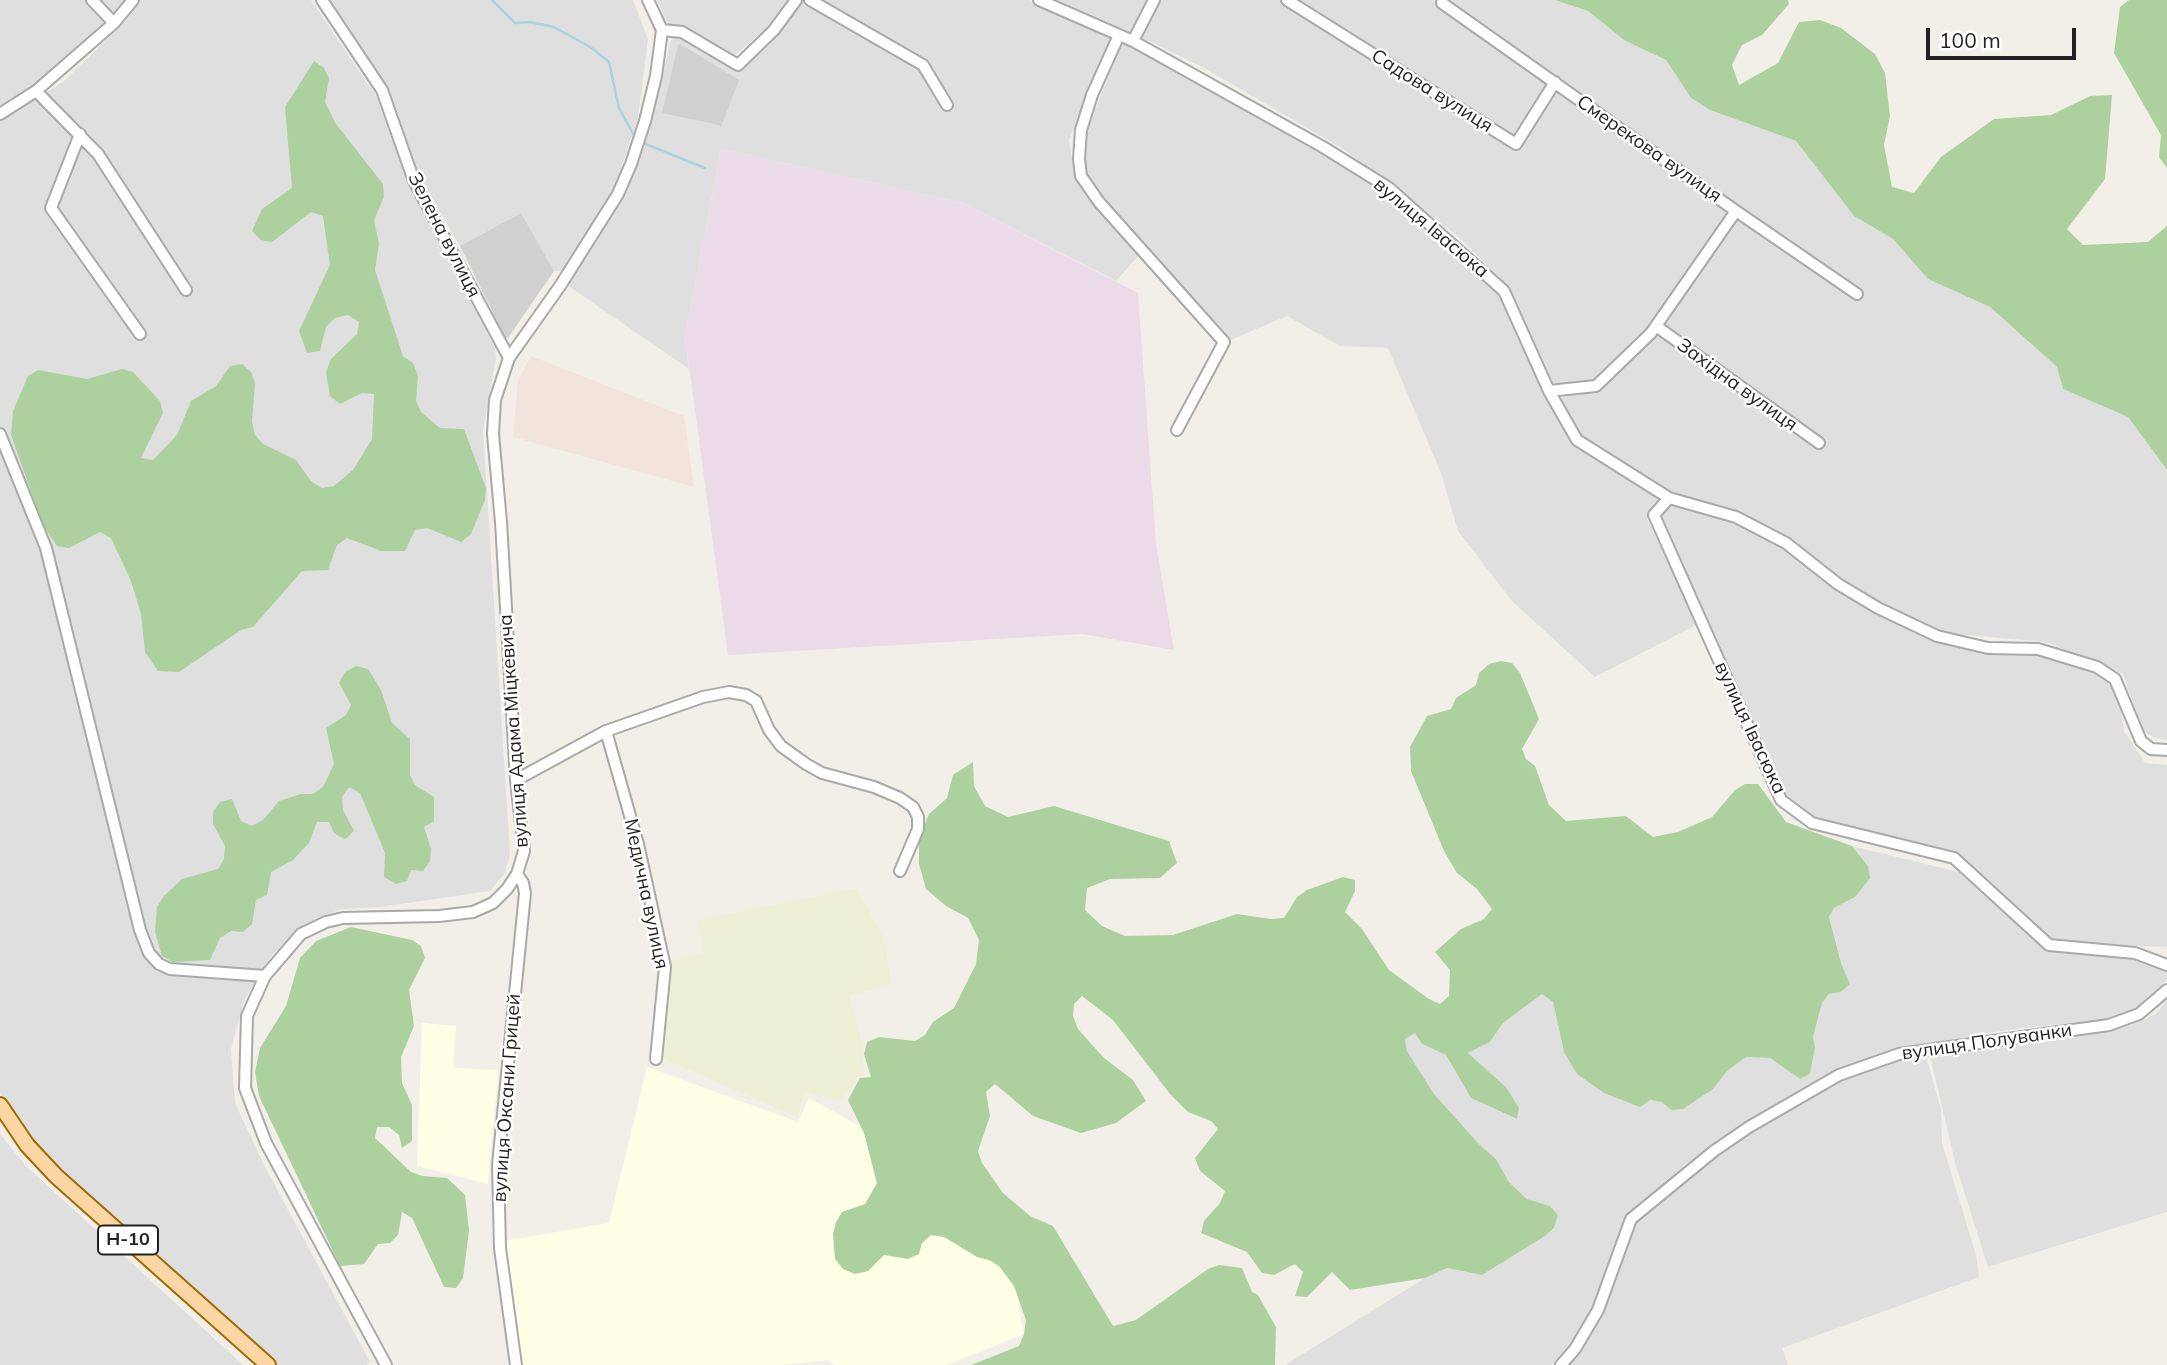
<!DOCTYPE html>
<html>
<head>
<meta charset="utf-8">
<style>
	body { margin:0 }
	#map { position:relative; width:2167px; height:1365px; overflow:hidden; background:#f2efe9; font-family:Mulish,sans-serif }
	canvas { display:block }
	.scale { position:absolute; left:1926px; top:28px; width:150px; height:32px; box-sizing:border-box; border:4px solid #222; border-top:0; padding-left:9px; font-size:21px; line-height:24px; white-space:nowrap; color:#222; -webkit-text-stroke:5px #fff; paint-order:stroke }
</style>
</head>
<body>
<div id="map">
<canvas width="2167" height="1365"></canvas>
<div class="scale">100 m</div>
</div>
<script>
const ctx = document.querySelector('canvas').getContext('2d');
ctx.lineJoin = 'round';
function fillPath(path, color) {
  ctx.fillStyle = color;
  ctx.fill(path, 'evenodd');
}
function toPath(rows) {
  const path = new Path2D();
  for (const r of rows) {
    path.moveTo(r[0], r[1]);
    for (let i = 2; i < r.length; i += 2) path.lineTo(r[i], r[i + 1]);
  }
  return path;
}
function strokePath(path, color, width, dash) {
  ctx.strokeStyle = color;
  ctx.lineWidth = width;
  ctx.lineCap = dash ? 'butt' : 'round';
  ctx.setLineDash(dash || []);
  ctx.stroke(path);
}
function write(font, color, halo, rows, align = 'center') {
  ctx.font = font + ' Mulish,sans-serif';
  ctx.lineWidth = 5;
  ctx.setLineDash([]);
  ctx.textBaseline = 'middle';
  ctx.strokeStyle = halo;
  ctx.fillStyle = color;
  for (const [text, x, y, turn = 0] of rows) {
    ctx.save();
    ctx.translate(x, y);
    ctx.rotate((+turn || 0) * Math.PI / 180);
    ctx.textAlign = isNaN(turn) ? turn : align;
    if (halo) ctx.strokeText(text, 0, 0);
    ctx.fillText(text, 0, 0);
    ctx.restore();
  }
}
const residential = toPath([
	[0,0,129,0,115,19,33,87,0,108],
	[141,0,311,0,376,96,409,185,495,348,496,358,483,430,510,854,505,873,490,891,380,907,342,909,317,918,304,926,274,953,261,970,244,1001,231,1049,235,1103,265,1167,370,1362,366,1365,275,1365,29,1144,6,1106,0,1093,0,121,63,82,126,21],
	[324,0,633,0,648,39,638,118,612,195,563,271,554,271,521,213,460,246,419,176,388,89],
	[657,0,790,0,770,25,735,55,682,27,670,29],
	[802,0,1030,0,1112,37,1069,140,1073,165,1139,255,1116,281,962,203,721,149,685,336,689,369,567,285,627,191,645,144,671,40,680,36,739,71,769,46],
	[1056,0,1433,0,1731,212,1651,324,1594,382,1554,385,1511,290,1460,238,1345,150,1204,68,1124,29],
	[1446,0,1555,0,1588,11,1624,40,1666,60,1691,98,1710,110,1796,141,1854,216,1893,239,1928,279,1990,307,2057,367,2063,389,2128,417,2167,470,2167,740,2157,739,2143,731,2123,674,2046,642,1945,633,1915,622,1878,604,1783,536,1670,495,1581,438,1557,399,1599,389,1743,210],
	[1122,40,1313,146,1388,193,1501,292,1574,442,1660,500,1647,519,1698,624,1595,677,1512,601,1458,531,1441,473,1388,348,1340,346,1287,316,1228,341,1090,181,1085,171,1084,139],
	[1670,503,1736,521,1783,548,1837,588,1936,641,2037,654,2095,672,2110,682,2121,708,2124,731,2145,763,2167,765,2167,947,2052,942,1954,855,1815,820,1783,796,1658,515],
	[1852,846,1958,872,2047,949,2167,959,2167,979,2147,1002,2112,1019,2014,1029,1906,1047,1827,1075,1736,1129,1686,1164,1628,1215,1594,1308,1575,1340,1552,1365,1285,1365,1425,1278,1447,1268,1482,1275,1545,1236,1554,1228,1558,1215,1550,1206,1527,1199,1509,1182,1496,1159,1479,1144,1434,1094,1407,1051,1405,1039,1415,1033,1422,1044,1446,1055,1471,1098,1516,1119,1519,1108,1506,1087,1468,1053,1490,1042,1503,1023,1542,994,1553,1002,1564,1052,1650,1100,1662,1102,1713,1089,1727,1071,1746,1057,1770,1058,1800,1079,1810,1074,1815,1048,1813,1037,1822,1003,1829,994,1841,992,1850,984,1841,963,1829,917,1834,908,1855,897,1868,866],
	[2167,1000,2167,1212,1988,1267,1956,1166,1929,1052,2088,1034,2132,1025,2156,1014],
	[1925,1053,1941,1109,1942,1143,1976,1255,1979,1277,1782,1348,1788,1365,1568,1365,1594,1329,1636,1221,1728,1146,1800,1104,1843,1080,1890,1062],
	[0,1134,26,1166,243,1365,0,1365]
]);
const industrial = toPath([
	[721,149,962,203,1138,293,1156,544,1174,650,1082,634,728,655,685,336]
]);
const education = toPath([
	[422,1023,456,1026,453,1068,498,1070,488,1184,417,1166],
	[647,1067,798,1122,809,1098,870,1132,994,1252,1016,1291,1024,1334,946,1365,835,1365,828,1360,780,1365,522,1365,504,1241,609,1223]
]);
const religious = toPath([
	[680,44,739,80,721,127,719,125,662,113,678,45],
	[521,213,554,271,508,338,505,337,460,246]
]);
const military = toPath([
	[531,356,684,416,694,487,513,437,518,380]
]);
const farmland = toPath([
	[857,888,883,937,892,984,849,996,860,1034,864,1072,839,1101,805,1092,797,1117,664,1059,664,962,704,954,698,920]
]);
const forest = toPath([
	[1555,0,1788,0,1789,4,1762,35,1742,45,1732,65,1739,85,1778,63,1799,22,1820,20,1841,28,1875,54,1885,73,1890,116,1884,145,1892,187,1914,193,1941,157,1994,119,2051,115,2090,96,2112,95,2105,179,2067,229,2083,245,2148,242,2167,226,2167,470,2128,417,2063,389,2057,367,1990,307,1928,279,1893,239,1854,216,1796,141,1710,110,1691,98,1666,60,1624,40,1588,11],
	[2129,0,2167,0,2167,168,2159,157,2161,135,2114,53,2120,7],
	[314,61,324,68,329,78,325,102,336,124,383,184,384,197,374,220,379,244,375,270,403,356,413,363,418,376,416,401,421,412,440,428,464,429,486,488,485,500,471,534,461,542,427,528,415,530,405,551,381,551,347,538,337,545,328,570,302,571,253,627,241,630,179,672,158,671,145,652,141,614,131,581,111,538,100,532,69,548,57,546,43,525,11,435,13,411,28,376,38,370,87,379,122,369,133,372,160,401,163,413,141,458,153,460,177,435,191,401,216,386,230,366,242,364,251,372,255,383,252,422,255,435,263,444,296,460,311,481,322,488,334,486,353,470,372,439,374,394,362,393,340,404,330,396,326,372,331,359,357,334,359,322,348,315,335,318,326,327,320,351,307,353,299,331,330,265,323,216,311,212,272,242,261,240,252,231,262,209,292,188,285,107],
	[1501,661,1512,663,1520,673,1539,719,1522,749,1526,759,1535,766,1549,805,1566,821,1626,816,1653,837,1678,832,1712,817,1735,790,1745,784,1758,784,1786,822,1852,846,1868,866,1870,878,1855,897,1834,908,1829,917,1841,963,1850,984,1841,992,1829,994,1822,1003,1813,1037,1815,1048,1810,1074,1800,1079,1770,1058,1746,1057,1727,1071,1713,1089,1683,1109,1671,1110,1662,1102,1650,1100,1640,1107,1604,1093,1577,1074,1564,1052,1553,1002,1542,994,1503,1023,1490,1042,1468,1053,1506,1087,1519,1108,1517,1119,1471,1098,1446,1055,1422,1044,1415,1033,1405,1039,1407,1051,1434,1094,1479,1144,1496,1159,1509,1182,1527,1199,1550,1206,1558,1215,1554,1228,1545,1236,1482,1275,1447,1268,1425,1278,1350,1290,1332,1272,1307,1297,1295,1296,1303,1272,1295,1264,1274,1275,1262,1273,1247,1252,1201,1233,1204,1221,1220,1203,1225,1191,1200,1171,1195,1158,1218,1129,1211,1121,1188,1112,1170,1094,1113,1020,1082,996,1074,1004,1073,1016,1078,1029,1104,1058,1133,1080,1146,1101,1116,1123,1081,1133,1033,1116,995,1084,986,1092,990,1116,978,1151,982,1163,1003,1193,1030,1216,1053,1226,1113,1326,1136,1320,1208,1269,1219,1265,1242,1268,1252,1292,1258,1295,1276,1327,1275,1365,971,1365,1019,1346,1024,1334,1026,1320,1014,1286,999,1266,989,1260,977,1257,944,1237,931,1235,922,1243,919,1254,908,1259,884,1255,868,1271,855,1274,843,1269,835,1259,833,1234,836,1222,842,1212,865,1204,877,1183,864,1133,848,1100,860,1078,871,1077,864,1054,867,1042,879,1037,915,1041,925,1035,933,1022,954,1008,976,964,979,940,968,918,946,906,926,889,919,864,919,837,929,814,947,798,953,775,973,762,974,786,985,806,1008,817,1054,806,1169,841,1177,863,1160,878,1110,879,1087,888,1085,910,1102,926,1125,936,1173,935,1237,914,1271,919,1284,918,1297,897,1307,890,1343,877,1355,880,1355,891,1345,912,1362,929,1389,970,1429,999,1440,1004,1449,996,1450,970,1435,952,1461,929,1484,919,1492,909,1477,889,1457,873,1444,851,1411,771,1410,747,1427,716,1451,709,1456,698,1476,685,1479,673,1489,664],
	[356,666,368,669,381,690,392,723,410,739,410,775,415,785,434,797,434,821,424,827,431,849,430,861,423,871,411,870,407,881,396,884,384,877,385,853,360,793,349,787,342,797,343,810,354,831,345,839,334,833,329,822,317,822,309,843,293,860,271,872,267,895,256,900,252,924,243,932,231,931,220,938,210,960,173,962,162,956,155,932,157,907,164,896,182,879,218,869,224,859,225,846,213,824,213,812,220,802,232,799,241,821,252,826,263,820,279,801,301,794,313,794,323,787,334,764,326,728,346,715,351,705,339,683,345,672],
	[351,927,412,940,421,946,425,958,409,990,414,1026,401,1057,402,1083,412,1105,412,1141,402,1148,399,1135,389,1127,377,1127,375,1138,411,1172,422,1176,447,1178,465,1195,469,1230,463,1278,456,1288,444,1287,412,1218,402,1212,398,1235,390,1243,378,1244,364,1264,340,1266,259,1096,255,1072,260,1048,286,1006,300,958,316,941]
]);
const stream = toPath([
	[492,0,515,23,530,22,554,27,590,47,609,62,619,108,635,137],
	[643,143,705,168]
]);
const minor = toPath([
	[92,0,114,23],
	[322,0,382,90,414,181,509,358],
	[810,0,923,65,947,105],
	[1039,0,1133,41,1323,147,1389,188,1504,291,1549,391,1577,440,1669,498,1654,515,1781,800,1812,823,1954,858,2049,945,2135,953,2167,965],
	[1287,0,1516,144,1555,82],
	[1442,3,1736,211,1857,294],
	[662,30,682,32,738,65,774,30,796,0],
	[1119,35,1092,95,1081,130,1079,159,1081,176,1099,202,1224,342,1177,430],
	[1133,41,1154,0],
	[36,91,98,154,186,290],
	[0,114,36,91,114,23,133,0],
	[80,134,51,208,140,334],
	[1656,326,1819,443],
	[1549,391,1596,386,1651,333,1736,211],
	[0,434,46,548,140,930,149,953,159,964,170,969,265,976],
	[1669,498,1736,517,1786,543,1838,584,1878,608,1937,636,1988,648,2038,649,2097,667,2115,679,2141,741,2151,749,2167,750],
	[606,731,638,844,665,967,656,1059],
	[516,780,606,731,703,697,729,692,746,695,756,701,769,730,781,746,806,764,822,773,874,787,900,798,913,807,918,817,918,829,900,871],
	[386,1365,266,1143,245,1088,247,1016,265,976,301,934,326,922,343,918,439,916,473,912,493,903,507,889,517,874,524,851,516,780,501,522,493,434,495,400,509,358,560,286,618,194,631,164,645,121,656,76,662,30,648,0],
	[516,1365,500,1248,498,1165,525,893,523,883,517,874],
	[1561,1365,1575,1349,1598,1310,1631,1219,1714,1151,1749,1127,1839,1075,1899,1054,2109,1025,2139,1014,2167,990]
]);
const major = toPath([
	[0,1105,27,1145,56,1176,268,1365]
]);
const shields = [
	[128,1240,60]
];
const shieldNames = [
	["Н-10",128,1240]
];
const streetNames = [
	["Садова вулиця",1432,91,32],
	["Смерекова вулиця",1649,149,35],
	["вулиця Івасюка",1431,228,40],
	["Зелена вулиця",444,235,63],
	["Західна вулиця",1737,385,36],
	["вулиця Івасюка",1750,728,65],
	["вулиця Адама Міцкевича",514,731,-94],
	["Медична вулиця",646,894,78],
	["вулиця Полуванки",1987,1042,-8],
	["вулиця Оксани Грицей",507,1098,-86]
];
fillPath(residential, '#e0dfdf');
fillPath(industrial, '#ebdbe8');
fillPath(education, '#ffffe5');
fillPath(religious, '#d0d0d0');
fillPath(military, '#f3e3dd');
fillPath(farmland, '#eef0d5');
fillPath(forest, '#add19e');
strokePath(stream, '#aad3df', 2.5);
strokePath(minor, '#a9a9a9', 14);
strokePath(major, '#a06b00', 18);
strokePath(minor, '#fff', 10);
strokePath(major, '#fcd6a4', 14);
for (const [x, y, w] of shields) {
  const box = new Path2D();
  box.roundRect(x - w / 2, y - 14.5, w, 29, 5);
  ctx.fillStyle = '#fff';
  ctx.fill(box);
  strokePath(box, '#222', 2);
}
write('bold 18px', '#222', null, shieldNames);
write('19px', '#222', '#fff', streetNames);
</script>
</body>
</html>
